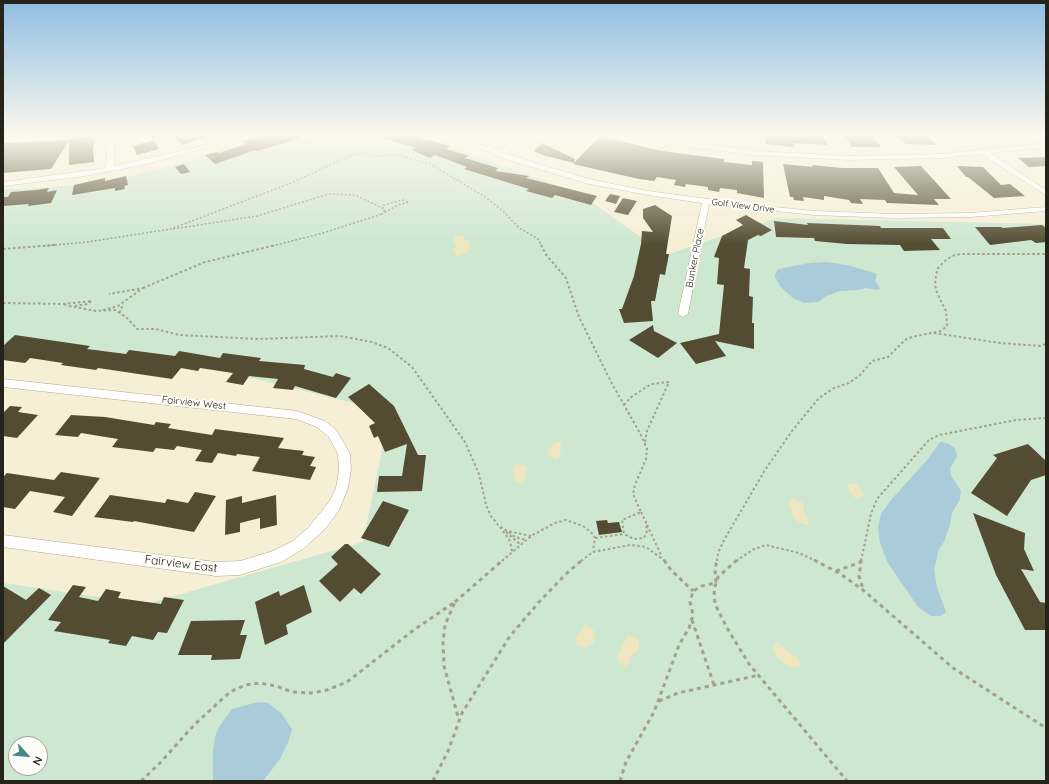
<!DOCTYPE html>
<html>
<head>
<meta charset="utf-8">
<style>
	body { margin:0 }
	#map { position:relative; width:1049px; height:784px; overflow:hidden; background:#f6efd6; font-family:Quicksand,sans-serif }
	canvas { display:block }
	.frame { position:absolute; inset:0; border:4px solid #26241a; pointer-events:none }
	.north { position:absolute; left:8px; top:736px; width:40px; height:40px; box-sizing:border-box; background:#fefdf7; border:1px solid #a8a69f; border-radius:50%; rotate:117deg; font-size:11px; font-weight:700; line-height:16px; text-align:center; color:#26241a }
	.north::after { content:''; display:block; margin:auto; width:14px; height:18px; background:#40898a; clip-path:polygon(50% 0,100% 100%,50% 72%,0 100%) }
</style>
</head>
<body>
<div id="map">
<canvas width="1049" height="784"></canvas>
<div class="frame"></div>
<div class="north">N</div>
</div>
<script>
const ctx = document.querySelector('canvas').getContext('2d');
ctx.lineJoin = 'round';
function fillPath(path, color) {
  ctx.fillStyle = color;
  ctx.fill(path, 'evenodd');
}
function toPath(rows) {
  const path = new Path2D();
  for (const r of rows) {
    path.moveTo(r[0], r[1]);
    for (let i = 2; i < r.length; i += 2) path.lineTo(r[i], r[i + 1]);
  }
  return path;
}
function strokePath(path, color, width, dash) {
  ctx.strokeStyle = color;
  ctx.lineWidth = width;
  ctx.lineCap = dash ? 'butt' : 'round';
  ctx.setLineDash(dash || []);
  ctx.stroke(path);
}
function write(font, color, halo, rows, align = 'center') {
  ctx.font = font + ' Quicksand,sans-serif';
  ctx.lineWidth = 4;
  ctx.setLineDash([]);
  ctx.textBaseline = 'middle';
  ctx.strokeStyle = halo;
  ctx.fillStyle = color;
  for (const [text, x, y, turn = 0] of rows) {
    ctx.save();
    ctx.translate(x, y);
    ctx.rotate((+turn || 0) * Math.PI / 180);
    ctx.textAlign = isNaN(turn) ? turn : align;
    if (halo) ctx.strokeText(text, 0, 0);
    ctx.fillText(text, 0, 0);
    ctx.restore();
  }
}
const green = toPath([
	[320,135,402,135,464,152,579,193,666,255,776,218,1046,224,1046,781,3,781,3,583,146,604,363,542,390,412,162,356,3,349,3,190,106,183,244,146],
	[16,744,40,744,40,768,16,768]
]);
const sand = toPath([
	[458,236,463,237,464,239,470,242,469,245,472,248,468,252,457,256,453,251,457,245,453,239,453,237],
	[560,442,562,444,560,450,561,455,557,459,552,458,547,454,548,451,554,443],
	[517,464,523,464,527,468,525,473,525,480,521,484,515,482,515,479,513,468],
	[851,483,857,484,860,488,864,496,861,498,857,499,853,496,848,487,848,484],
	[792,499,797,500,804,504,803,512,809,520,808,525,802,524,795,519,789,506,789,501],
	[586,624,594,631,595,639,592,644,584,648,577,644,576,636,578,633,582,631,582,627],
	[628,636,633,636,638,638,639,641,639,646,638,650,631,656,629,664,624,666,619,662,617,656],
	[775,643,782,645,788,652,798,658,801,665,799,667,789,667,784,664,774,653,774,647]
]);
const water = toPath([
	[826,262,847,265,875,273,877,274,875,281,880,288,879,290,865,288,859,290,840,291,826,296,818,302,804,303,793,298,786,292,780,286,775,276,776,272,779,269,809,263],
	[940,442,947,443,955,448,957,456,950,468,951,476,961,491,960,499,952,513,950,525,944,542,939,549,934,569,937,587,946,612,941,616,931,616,918,607,888,563,880,543,878,528,881,514,891,500,928,459],
	[258,702,268,703,281,713,292,729,288,743,280,759,263,781,213,781,213,751,215,737,219,727,232,709]
]);
const building = toPath([
	[173,135,207,135,207,137,182,145],
	[268,135,301,135,301,138,257,151,255,150,215,164,205,155,217,152,219,153,246,144,242,141],
	[379,135,409,135,428,141,430,140,450,146,446,149,469,156,465,158,498,168,495,171,529,176,526,178,597,196,591,205,555,195,552,198,526,191,529,189,464,169,467,167,435,155,430,158,412,150,416,148,379,137],
	[765,135,823,135,828,145,793,143,794,147,766,144],
	[844,135,872,135,881,147,852,147],
	[896,135,927,135,937,145,906,144],
	[93,136,91,140,96,139,93,148,94,162,69,165,69,141,51,169,3,173,3,143,69,140,69,139],
	[600,136,662,151,724,159,724,162,752,165,752,161,763,162,764,198,737,193,737,190,720,188,719,192,708,190,708,187,686,184,685,187,674,185,676,180,657,177,654,181,639,179,573,164],
	[154,140,159,149,137,155,133,146],
	[542,143,575,159,574,163,543,155,534,151],
	[1046,157,1046,166,1029,167,1018,158],
	[184,164,190,172,181,174,175,167],
	[783,164,813,167,812,165,842,168,878,168,894,193,918,195,894,167,921,166,951,199,934,199,939,205,887,203,885,200,860,199,863,204,851,203,849,200,824,196,824,200,803,197,804,201,794,200,793,197,790,197],
	[957,166,983,167,1001,185,1010,184,1025,196,994,198,968,177,966,177],
	[126,176,128,185,124,186,125,189,115,191,115,188,72,195,74,185,105,178,105,181],
	[49,188,47,192,57,190,51,203,28,206,29,204,3,206,3,197,8,197,11,192,36,190],
	[610,194,620,196,616,204,605,201],
	[623,198,637,201,628,215,614,212],
	[655,205,672,216,666,254,669,254,665,275,660,274,655,301,651,301,653,321,624,323,619,309,622,309,634,276,641,244,642,231,653,232,643,218,643,209],
	[746,215,772,230,761,236,758,235,748,240,744,268,750,269,749,296,753,297,752,323,754,323,754,349,715,341,726,356,696,364,680,343,719,334,724,285,717,284,719,258,714,257,722,236,743,225,736,220],
	[774,221,808,225,807,223,880,226,881,228,943,228,951,239,931,239,940,250,904,251,900,245,847,244,815,241,814,238,776,237],
	[1042,225,1046,228,1046,242,1036,243,1031,240,990,245,975,227,1001,227,1003,228],
	[653,325,654,331,677,343,658,358,629,340],
	[15,335,90,346,87,349,126,354,129,350,175,356,179,351,220,358,223,353,261,358,259,361,305,365,304,369,333,377,336,373,351,378,336,398,295,386,293,390,273,388,278,379,249,376,243,385,226,382,233,373,200,368,198,371,181,368,172,379,98,368,96,370,61,365,63,363,30,358,25,363,3,360,3,346],
	[369,384,394,406,418,455,426,455,422,491,377,492,379,476,402,476,407,444,385,452,378,436,374,438,369,426,375,423,348,397],
	[10,406,22,407,18,412,38,415,17,438,3,436,3,413],
	[71,415,105,417,154,425,156,422,171,424,168,428,212,435,215,429,284,438,278,448,304,451,302,455,315,457,310,466,316,467,310,480,252,471,260,457,237,454,236,456,218,453,212,463,195,461,202,450,177,446,174,450,156,448,153,452,112,447,118,439,81,433,78,437,55,435],
	[1028,444,1046,461,1046,475,1031,480,1007,516,971,493,997,458,993,455],
	[61,472,100,478,72,516,53,512,65,497,30,491,15,509,3,507,3,477,7,473,54,480],
	[195,492,216,496,194,532,134,521,133,522,94,517,110,495,165,503,167,499,188,503],
	[276,495,277,525,260,529,260,518,240,523,240,532,225,535,226,500,242,496,242,503],
	[383,501,409,510,389,547,361,538],
	[973,513,1025,533,1024,549,1034,571,1021,569,1040,602,1046,603,1046,630,1025,630,996,575],
	[607,520,608,523,619,522,622,532,599,535,596,521],
	[345,544,348,544,381,574,361,594,354,588,340,602,319,581,338,564,331,557],
	[73,585,86,587,79,597,98,601,106,589,121,592,118,598,161,604,164,597,184,600,167,633,158,632,153,640,132,636,126,646,108,643,110,640,54,631,61,622,48,620],
	[304,585,312,612,286,625,288,634,265,645,255,602,279,591,280,596],
	[3,586,26,600,39,588,51,595,3,644],
	[245,620,240,635,247,635,240,659,211,660,212,655,178,655,191,621]
]);
const pathFar2 = toPath([
	[402,200,409,202,398,205,382,214,385,210,382,207,384,205,402,200],
	[173,229,257,216,329,194,355,195,382,208],
	[43,246,87,242,171,229,291,183,354,154,362,153,373,156,398,155,430,164,484,196,504,212,519,228,538,239,542,246],
	[272,246,323,233,382,214]
]);
const pathFar1 = toPath([
	[541,245,547,256,566,278,579,317,611,382,641,435,647,449,646,459,635,485,633,494,641,512],
	[3,249,55,245],
	[143,288,205,262,276,245],
	[3,303,64,304,92,301,87,304,75,306],
	[64,304,69,306],
	[69,306,96,311,115,310,126,317,137,329,156,329,179,335,259,339,340,336,372,342,388,348,412,367,465,442,479,474,486,505,491,516,498,525,507,531,531,536],
	[103,310,118,306,143,288,109,294],
	[120,313,120,310,124,304],
	[934,333,1000,343,1040,346,1046,344],
	[624,405,630,398,651,384,669,382,647,431,645,442],
	[641,512,646,522,647,531,644,538,634,539,624,534,622,520,641,512],
	[647,525,662,557],
	[500,527,510,541,512,552],
	[506,532,521,545],
	[509,532,515,537,526,540],
	[595,538,624,534],
	[502,561,531,536,555,523,566,520,583,526,591,532,595,538,593,551],
	[581,561,593,552,630,545,646,547,665,561],
	[717,561,718,553,724,540,765,470,792,431,819,398,834,388,849,383,860,375,872,361,888,357,905,340,912,337,941,331,947,326,946,311,937,293,935,285,937,269,946,260,952,256,961,254,1046,254],
	[736,561,754,549,766,545,799,553,816,561],
	[861,561,871,514,877,499,929,440,939,435,1016,420,1046,418]
]);
const path = toPath([
	[664,560,671,570,693,591],
	[737,560,718,577,714,589,715,604,727,628,749,664,847,781],
	[814,560,839,573,863,590,953,668,1046,728],
	[861,562,861,560],
	[836,571,861,562,859,576,863,589],
	[455,602,503,560],
	[692,620,714,685],
	[659,701,678,693,759,675],
	[141,781,160,763,195,724,230,692,245,685,260,683,276,686,292,692,311,693,327,690,347,682,415,629,455,602,445,625,443,643,444,666,459,720],
	[433,781,448,751,462,713,510,636,539,602,567,573,582,560],
	[620,781,626,762,654,712,679,645,689,628,693,615,690,602,693,591,702,586,716,583,715,570,717,560]
]);
const street = toPath([
	[3,135,14,135,11,137,3,137,3,135],
	[108,135,114,135,114,166,194,148,235,135,245,135,198,150,142,165,85,176,3,186,3,182,106,168,108,135],
	[445,135,454,135,499,150,521,135,528,135,505,153,545,166,593,180,648,191,745,204,814,211,894,214,970,213,1046,207,1046,211,970,217,894,218,814,215,709,204,688,314,683,317,678,314,702,203,648,195,589,184,495,156,495,154,445,135],
	[628,135,642,135,754,151,850,156,942,154,1046,143,1046,147,990,153,1046,190,1046,195,981,154,942,158,850,160,754,155,691,147,631,137,628,135],
	[3,379,297,411,325,421,337,431,350,454,351,470,348,488,339,510,326,528,303,549,281,562,240,575,216,576,3,547,3,535,216,562,240,561,273,551,293,541,308,528,329,502,336,488,339,470,338,454,329,437,317,427,296,419,3,387,3,379]
]);
const farStreetnames = [
	["Golf View Drive",743,206,7]
];
const streetNames = [
	["Bunker Place",695,258,-79],
	["Fairview West",194,403,6]
];
const nearStreetnames = [
	["Fairview East",181,564,7]
];
fillPath(green, '#cde7d1');
fillPath(sand, '#efe6c0');
fillPath(water, '#a9cbda');
fillPath(building, '#544c32');
strokePath(street, '#afa890', 1);
strokePath(pathFar2, '#a5a08d', 1.5, [2, 2]);
strokePath(pathFar1, '#a5a08d', 2, [2.5, 2.5]);
strokePath(path, '#a5a08d', 3, [4, 4]);
fillPath(street, '#fff');
const sky = ctx.createLinearGradient(0, 0, 0, 245);
sky.addColorStop(0, '#8fbde2');
sky.addColorStop(0.55, '#fbf8ed');
sky.addColorStop(1, '#fbf8ed00');
ctx.fillStyle = sky;
ctx.fillRect(0, 0, 1049, 245);
write('9px', '#26241a', '#fefdf7', farStreetnames);
write('10px', '#26241a', '#fefdf7', streetNames);
write('12px', '#26241a', '#fefdf7', nearStreetnames);
</script>
</body>
</html>
